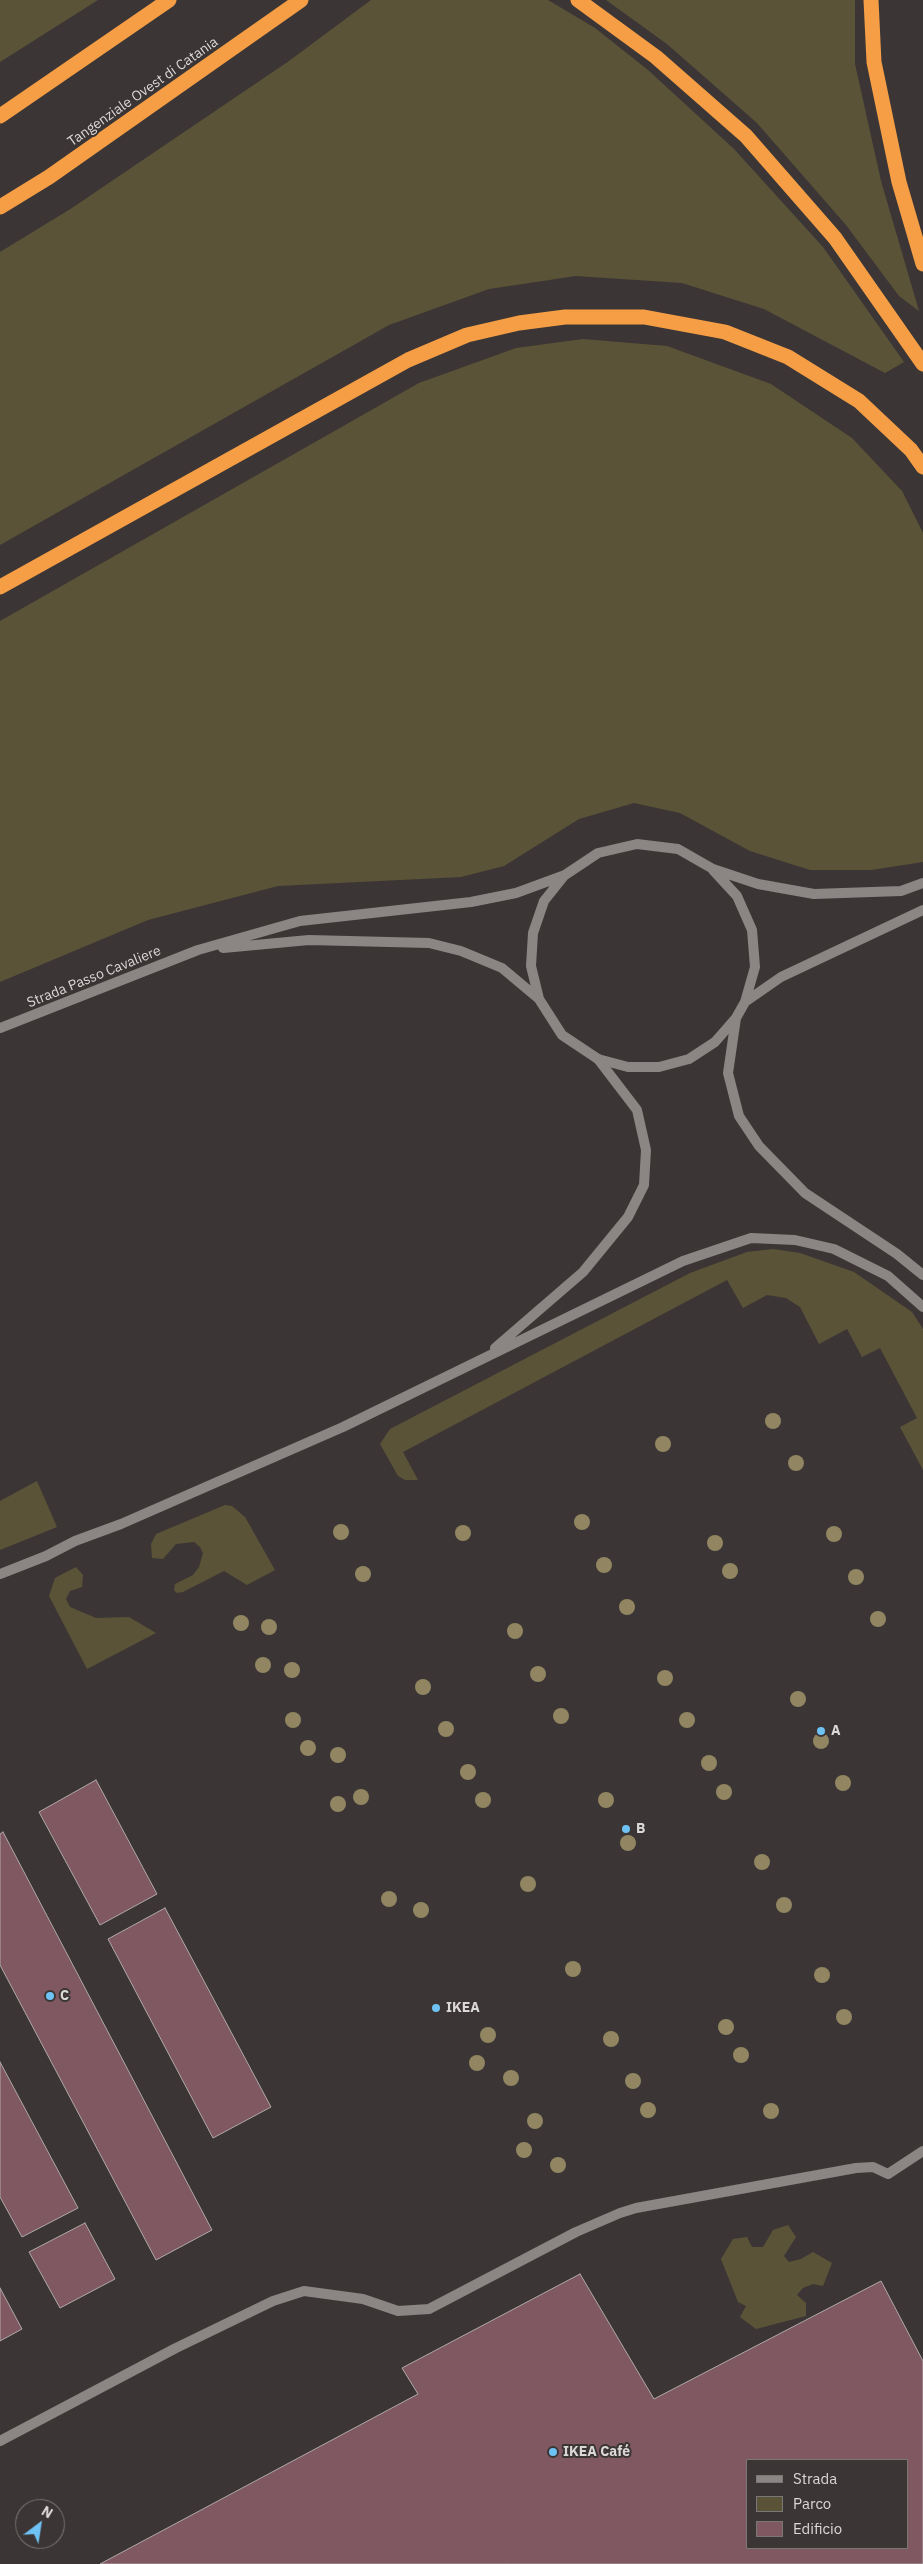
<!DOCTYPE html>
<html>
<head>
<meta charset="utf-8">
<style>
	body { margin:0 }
	#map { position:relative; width:923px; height:2564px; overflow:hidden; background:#3b3635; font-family:"IBM Plex Sans",sans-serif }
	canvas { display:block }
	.legend { position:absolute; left:746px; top:2459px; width:162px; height:90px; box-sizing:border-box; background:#3b3635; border:1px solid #7b7776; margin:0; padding:6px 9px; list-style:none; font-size:15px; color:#dbd8d8 }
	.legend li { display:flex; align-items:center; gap:10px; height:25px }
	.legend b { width:25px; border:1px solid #7b7776 }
	.north { position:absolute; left:15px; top:2499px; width:50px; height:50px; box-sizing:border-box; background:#3b3635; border:1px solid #7b7776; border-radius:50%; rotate:31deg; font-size:14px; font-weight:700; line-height:20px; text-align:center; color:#dbd8d8 }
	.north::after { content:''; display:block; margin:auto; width:18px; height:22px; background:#6fc2f4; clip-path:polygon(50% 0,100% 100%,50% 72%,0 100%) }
</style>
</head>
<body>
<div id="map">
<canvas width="923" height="2564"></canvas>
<ul class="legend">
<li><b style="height:6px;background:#8b8584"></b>Strada</li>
<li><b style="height:14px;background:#5b5337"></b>Parco</li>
<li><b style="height:14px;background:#7f5862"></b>Edificio</li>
</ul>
<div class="north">N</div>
</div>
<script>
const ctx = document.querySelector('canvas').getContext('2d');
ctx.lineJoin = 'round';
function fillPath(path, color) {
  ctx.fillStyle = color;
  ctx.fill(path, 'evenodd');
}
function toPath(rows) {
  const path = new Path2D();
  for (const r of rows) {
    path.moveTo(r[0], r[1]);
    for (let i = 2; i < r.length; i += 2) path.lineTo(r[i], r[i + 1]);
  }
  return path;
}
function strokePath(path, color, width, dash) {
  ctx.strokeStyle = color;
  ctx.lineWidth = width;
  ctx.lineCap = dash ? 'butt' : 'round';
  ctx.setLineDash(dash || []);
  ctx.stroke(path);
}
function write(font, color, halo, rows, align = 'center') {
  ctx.font = font + ' "IBM Plex Sans",sans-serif';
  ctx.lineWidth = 4;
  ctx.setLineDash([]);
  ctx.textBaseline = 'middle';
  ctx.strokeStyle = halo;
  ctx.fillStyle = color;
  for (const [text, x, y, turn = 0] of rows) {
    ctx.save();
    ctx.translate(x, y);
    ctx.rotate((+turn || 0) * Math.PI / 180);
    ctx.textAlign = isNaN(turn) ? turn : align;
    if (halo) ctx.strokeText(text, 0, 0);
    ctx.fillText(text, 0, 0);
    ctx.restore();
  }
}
const green = toPath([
	[0,0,98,0,0,62],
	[371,0,548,0,595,28,648,70,734,149,823,247,904,362,885,373,764,309,682,283,576,276,489,289,389,325,0,545,0,252,72,208,289,61],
	[606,0,855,0,855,64,881,181,919,311,899,296,846,225,757,123,667,44],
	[583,339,667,346,771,384,852,438,902,491,923,533,923,862,871,870,810,870,750,851,680,813,634,803,579,819,504,866,461,877,278,886,148,920,0,982,0,621,419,383,516,348],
	[773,1249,800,1253,854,1272,912,1312,923,1329,923,1470,900,1427,917,1418,880,1348,862,1357,847,1329,819,1344,800,1307,786,1298,767,1295,743,1308,727,1280,403,1452,418,1480,405,1480,398,1476,380,1444,390,1429,690,1273,747,1252],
	[37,1481,57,1527,0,1550,0,1501],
	[225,1505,232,1506,245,1517,275,1570,247,1585,224,1571,183,1592,177,1593,174,1590,175,1584,193,1575,199,1567,203,1553,200,1547,194,1542,176,1544,163,1559,152,1558,151,1544,156,1534],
	[76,1567,83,1575,82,1587,70,1591,66,1599,70,1607,96,1618,129,1617,156,1633,87,1669,49,1596,55,1578],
	[788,2225,796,2237,784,2256,789,2262,801,2259,813,2252,832,2263,823,2286,813,2284,803,2288,797,2295,806,2303,806,2316,756,2329,740,2317,746,2306,738,2302,721,2259,733,2239,747,2237,752,2247,763,2247,773,2230]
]);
const building = toPath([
	[96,1780,157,1894,100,1925,39,1812,96,1780],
	[3,1832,212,2230,156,2260,0,1965,0,1834,3,1832],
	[165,1908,271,2107,213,2138,108,1939,165,1908],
	[0,2062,78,2208,22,2237,0,2197,0,2062],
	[85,2223,115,2279,60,2308,29,2252,85,2223],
	[580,2274,654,2399,881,2281,923,2361,923,2564,100,2564,418,2394,402,2368,580,2274],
	[747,2460,907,2460,907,2548,747,2548,747,2460],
	[0,2288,22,2329,0,2341,0,2288]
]);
const lane = toPath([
	[495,1348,583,1272,628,1217,644,1185,646,1150,637,1110,598,1059],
	[0,1574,46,1556,75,1541,121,1524,343,1427,683,1261,751,1238,795,1240,834,1249,888,1276,923,1307],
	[0,2441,176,2348,273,2301,304,2291,363,2299,398,2311,429,2309,576,2232,620,2213,636,2208,856,2168,873,2167,888,2174,923,2151]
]);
const street = toPath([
	[223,948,309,940,429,943,461,951,502,968,539,999,562,1035,598,1059,628,1067,659,1067,689,1059,715,1042,736,1018,745,1002,755,967,752,930,737,896,713,870],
	[539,999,531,966,533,933,544,901,564,876],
	[745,1002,781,977,923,910],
	[736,1018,728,1073,739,1116,759,1146,805,1193,897,1254,923,1275],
	[0,1028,198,950,300,921,471,902,516,893,565,875,598,853,637,844,678,849,713,869,758,884,814,894,901,891,923,883]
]);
const highway = toPath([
	[578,0,656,57,746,136,835,238,923,364],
	[871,0,874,62,899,182,923,264],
	[0,116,169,0],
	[0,207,49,177,301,0],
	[0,587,408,360,467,335,519,323,565,317,644,317,725,332,788,357,859,401,911,450,923,467]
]);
const trees = [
	[773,1421],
	[663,1444],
	[796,1463],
	[582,1522],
	[341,1532],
	[463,1533],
	[834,1534],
	[715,1543],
	[604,1565],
	[730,1571],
	[363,1574],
	[856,1577],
	[627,1607],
	[878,1619],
	[241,1623],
	[269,1627],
	[515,1631],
	[263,1665],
	[292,1670],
	[538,1674],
	[665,1678],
	[423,1687],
	[798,1699],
	[561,1716],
	[293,1720],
	[687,1720],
	[446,1729],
	[821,1741],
	[308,1748],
	[338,1755],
	[709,1763],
	[468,1772],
	[843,1783],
	[724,1792],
	[361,1797],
	[483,1800],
	[606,1800],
	[338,1804],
	[628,1843],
	[762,1862],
	[528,1884],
	[389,1899],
	[784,1905],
	[421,1910],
	[573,1969],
	[822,1975],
	[844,2017],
	[726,2027],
	[488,2035],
	[611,2039],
	[741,2055],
	[477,2063],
	[511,2078],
	[633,2081],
	[648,2110],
	[771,2111],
	[535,2121],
	[524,2150],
	[558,2165]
];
const markers = [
	[821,1731,5,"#6fc2f4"],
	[626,1829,5,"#6fc2f4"],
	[50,1996,5,"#6fc2f4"],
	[436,2008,5,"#6fc2f4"],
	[553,2452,5,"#6fc2f4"]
];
const streetNames = [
	["Tangenziale Ovest di Catania",143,92,-35],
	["Strada Passo Cavaliere",94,977,-22]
];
const poiNames = [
	["A",831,1731],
	["B",636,1829],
	["C",60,1996],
	["IKEA",446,2008],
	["IKEA Café",563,2452]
];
fillPath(green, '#5b5337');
fillPath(building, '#7f5862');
strokePath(building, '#afa9aa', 1);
strokePath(lane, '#8b8584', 10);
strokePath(street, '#8b8584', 10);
strokePath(highway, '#f59e45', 15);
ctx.fillStyle = '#918562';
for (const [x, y] of trees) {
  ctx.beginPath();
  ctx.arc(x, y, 8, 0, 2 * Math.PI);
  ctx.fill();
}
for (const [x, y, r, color] of markers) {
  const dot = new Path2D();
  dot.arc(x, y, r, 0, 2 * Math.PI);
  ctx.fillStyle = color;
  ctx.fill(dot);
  strokePath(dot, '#3b3635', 2);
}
write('14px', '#dbd8d8', '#3b3635', streetNames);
write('bold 14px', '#dbd8d8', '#3b3635', poiNames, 'left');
</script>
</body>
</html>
